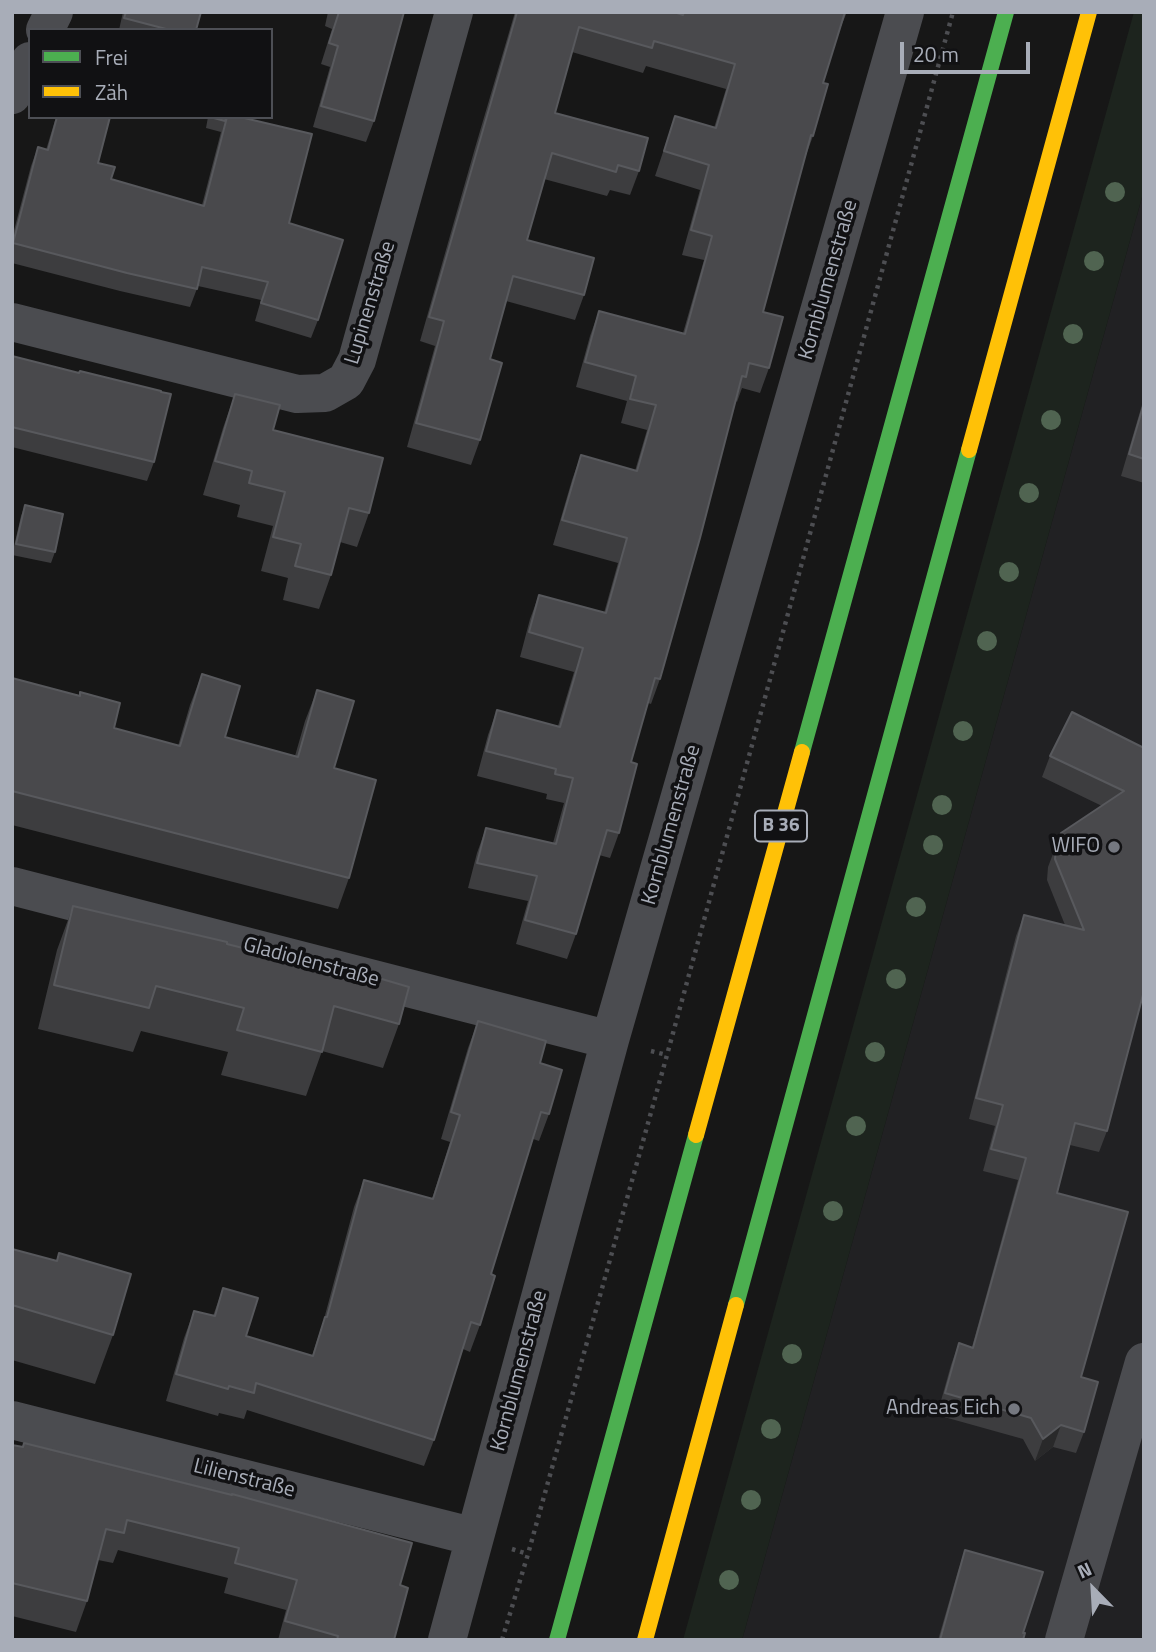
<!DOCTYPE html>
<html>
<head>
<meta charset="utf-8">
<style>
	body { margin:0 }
	#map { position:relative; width:1156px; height:1652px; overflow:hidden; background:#171717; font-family:"Titillium Web",sans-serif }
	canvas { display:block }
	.frame { position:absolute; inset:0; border:14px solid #a8adb8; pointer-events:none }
	.legend { position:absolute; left:28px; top:28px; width:245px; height:91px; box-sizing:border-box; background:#111113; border:2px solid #4d4f55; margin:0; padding:9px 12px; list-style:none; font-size:21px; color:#a8adb8 }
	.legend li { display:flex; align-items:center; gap:14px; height:35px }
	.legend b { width:35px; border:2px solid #4d4f55 }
	.north { position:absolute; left:1058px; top:1554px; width:70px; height:70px; -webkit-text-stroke:5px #111113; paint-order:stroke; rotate:336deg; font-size:19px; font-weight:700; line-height:28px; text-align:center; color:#a8adb8 }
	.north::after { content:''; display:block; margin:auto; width:24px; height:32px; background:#a8adb8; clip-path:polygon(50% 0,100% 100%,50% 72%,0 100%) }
	.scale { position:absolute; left:900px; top:42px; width:130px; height:32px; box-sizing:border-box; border:4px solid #a8adb8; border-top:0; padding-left:9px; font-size:21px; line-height:24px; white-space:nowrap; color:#a8adb8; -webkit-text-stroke:5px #111113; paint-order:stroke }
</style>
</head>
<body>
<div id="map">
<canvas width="1156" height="1652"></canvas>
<div class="frame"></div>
<ul class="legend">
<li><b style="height:9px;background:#4caf50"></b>Frei</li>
<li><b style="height:9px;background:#ffc107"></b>Zäh</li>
</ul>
<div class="north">N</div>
<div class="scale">20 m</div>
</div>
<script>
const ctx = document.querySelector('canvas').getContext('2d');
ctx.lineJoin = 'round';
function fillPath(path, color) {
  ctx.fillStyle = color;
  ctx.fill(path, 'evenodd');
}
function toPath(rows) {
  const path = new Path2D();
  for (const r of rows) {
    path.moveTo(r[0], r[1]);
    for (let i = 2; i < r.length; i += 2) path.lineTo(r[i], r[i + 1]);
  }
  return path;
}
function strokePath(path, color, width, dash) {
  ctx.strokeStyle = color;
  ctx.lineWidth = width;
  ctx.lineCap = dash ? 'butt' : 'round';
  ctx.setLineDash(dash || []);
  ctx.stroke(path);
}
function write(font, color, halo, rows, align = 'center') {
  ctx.font = font + ' "Titillium Web",sans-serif';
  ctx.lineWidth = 7;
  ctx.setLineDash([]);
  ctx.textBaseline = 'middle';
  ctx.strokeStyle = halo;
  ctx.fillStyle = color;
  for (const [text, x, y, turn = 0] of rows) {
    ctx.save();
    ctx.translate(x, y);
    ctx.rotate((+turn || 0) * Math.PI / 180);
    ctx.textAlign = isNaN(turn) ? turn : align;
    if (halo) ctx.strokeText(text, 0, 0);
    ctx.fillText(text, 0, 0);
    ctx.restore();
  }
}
const built = toPath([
	[1144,190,1144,1640,742,1640]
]);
const green = toPath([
	[1134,12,1144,12,1144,190,742,1640,683,1640]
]);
const path = toPath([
	[651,1051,667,1055],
	[512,1549,528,1554],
	[502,1640,528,1554,667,1055,953,12]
]);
const street = toPath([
	[45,30,54,12],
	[12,95,30,61],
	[12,322,297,394,325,393,346,381,357,360,454,12],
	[12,886,610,1040],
	[12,1420,475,1537],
	[447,1640,610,1040,905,12],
	[1064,1640,1144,1362]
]);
const fast = toPath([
	[802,752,1006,12],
	[736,1305,969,450],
	[557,1640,696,1135]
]);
const slow = toPath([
	[969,450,1089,12],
	[696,1135,802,752],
	[645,1640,736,1305]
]);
const trees = [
	[1115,192],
	[1094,261],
	[1073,334],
	[1051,420],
	[1029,493],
	[1009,572],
	[987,641],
	[963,731],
	[942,805],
	[933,845],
	[916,907],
	[896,979],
	[875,1052],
	[856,1126],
	[833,1211],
	[792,1354],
	[771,1429],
	[751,1500],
	[729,1580]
];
const wall = toPath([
	[123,12,201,12,196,30,119,30],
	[328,12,404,12,374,121,366,142,313,127,330,67,321,64,332,29,325,26],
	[515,12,674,12,681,14,682,12,847,12,839,31,823,83,813,136,805,158,763,312,769,368,760,393,742,388,737,402,736,401,660,679,651,704,648,703,631,762,619,833,610,858,599,855,576,934,567,959,516,944,528,901,468,888,477,853,486,828,553,843,564,803,546,799,547,794,477,776,488,735,497,710,558,726,574,672,520,657,530,619,539,595,604,613,618,563,553,545,572,480,581,455,635,471,647,430,621,423,627,401,576,387,590,336,599,311,683,333,704,260,682,255,700,190,655,176,675,116,714,128,726,89,646,66,643,73,572,52,555,113,639,171,630,195,610,190,607,196,544,179,527,240,584,295,575,320,506,301,490,359,480,440,471,465,407,447,435,346,420,341,475,148],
	[56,117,110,117,98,163,111,179,202,205,221,132,206,128,208,117,250,117,250,120,289,223,318,320,311,338,255,321,261,300,198,286,190,307,120,291,12,263,12,238,31,166,38,147,46,150],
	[12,356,154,462,147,481,12,447],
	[235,394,273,430,369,513,357,547,340,542,331,575,319,609,283,600,288,578,261,571,273,526,237,517,240,505,203,495,223,428],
	[1144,398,1144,483,1121,476],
	[25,505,55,552,51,563,12,555,21,516],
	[202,674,225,737,295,756,305,721,317,690,334,768,349,878,338,909,12,825,12,679,114,728,178,746,190,705],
	[1144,748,1107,1131,1099,1152,1070,1145,1057,1193,1081,1377,1084,1432,1076,1453,1053,1447,1035,1461,1023,1439,937,1415,951,1365,959,1343,972,1347,1018,1180,983,1171,995,1126,969,1119,1016,936,1024,915,1065,925,1047,880,1048,867,1056,846,1102,806,1042,777,1050,756],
	[73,906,227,944,399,1024,383,1068,322,1051,306,1096,221,1075,228,1052,141,1031,133,1052,38,1029,57,950],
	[478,1021,540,1063,549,1114,539,1141,533,1139,491,1274,480,1325,470,1352,463,1349,434,1440,424,1466,247,1410,244,1419,219,1413,218,1416,166,1401,184,1338,194,1311,213,1316,223,1288,246,1336,312,1356,324,1319,354,1207,364,1180,432,1199,450,1142,441,1139,468,1048],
	[12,1249,56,1261,59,1253,113,1335,95,1384,12,1360],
	[12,1445,400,1585,394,1640,278,1640,286,1610,224,1593,228,1578,118,1550,113,1563,98,1560,87,1601,76,1632,12,1616],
	[965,1550,1023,1633,1023,1640,938,1640,958,1571]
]);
const shadedWall = toPath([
	[1061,1425,1053,1447,1035,1461,1043,1439]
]);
const building = toPath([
	[126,12,201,12,196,30,170,30,124,18,126,12],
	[339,12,404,12,374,121,321,106,338,46,329,43,339,12],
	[517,12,674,12,683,15,684,12,845,12,823,83,828,84,813,136,811,135,763,312,783,317,769,368,749,363,746,377,742,376,700,538,660,679,655,678,631,762,637,764,619,833,607,830,576,934,525,920,537,876,477,863,486,828,556,844,573,778,555,774,556,769,486,751,497,710,560,727,583,648,529,632,539,595,606,613,627,538,562,520,581,455,637,471,656,405,630,399,636,376,585,362,599,311,685,334,712,236,691,230,709,165,664,151,675,116,716,128,735,64,654,41,652,48,579,27,555,113,648,138,639,171,618,165,616,172,552,153,527,240,594,258,584,295,513,276,490,359,502,363,480,440,416,423,444,321,429,317,517,12],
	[57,117,110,117,98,163,115,167,111,179,204,206,227,117,240,117,312,134,289,223,343,240,318,320,261,303,268,282,202,267,197,289,127,273,13,243,38,147,48,150,57,117],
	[210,117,227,117,225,121,210,117],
	[12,356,79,373,80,371,161,391,161,392,171,394,154,462,12,427,12,356],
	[235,394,280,405,273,430,383,458,369,513,349,508,331,575,295,566,301,544,273,537,285,492,249,483,252,471,215,461,235,394],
	[1144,403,1144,459,1129,454,1144,403],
	[25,505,63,514,55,552,16,544,25,505],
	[202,674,240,686,225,737,298,757,317,690,354,701,334,768,376,780,349,878,12,791,12,678,80,696,80,692,120,703,114,728,180,746,202,674],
	[1072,712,1144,748,1144,991,1107,1131,1075,1123,1057,1193,1128,1212,1081,1377,1098,1382,1084,1432,1061,1425,1043,1439,1031,1418,945,1393,959,1343,973,1348,1026,1158,991,1149,1003,1105,976,1098,1024,915,1084,930,1055,859,1056,846,1061,833,1124,791,1050,756,1072,712],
	[73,906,227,942,227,944,366,979,368,975,409,987,399,1024,334,1006,322,1052,237,1030,244,1008,156,986,149,1008,54,985,73,906],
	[478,1021,546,1041,540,1063,562,1070,549,1114,541,1112,491,1274,495,1276,480,1325,471,1322,434,1440,256,1383,254,1393,229,1386,228,1389,176,1374,194,1311,215,1316,223,1288,258,1298,246,1336,313,1356,325,1317,327,1317,364,1180,433,1199,460,1115,451,1112,478,1021],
	[12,1249,57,1261,59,1253,131,1274,113,1335,12,1305,12,1249],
	[24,1443,232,1495,232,1494,412,1543,400,1585,408,1588,394,1640,337,1640,338,1636,285,1621,297,1580,235,1563,239,1548,127,1520,124,1533,106,1529,87,1601,12,1583,12,1445,23,1447,24,1443],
	[965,1550,1043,1572,1023,1633,1025,1633,1023,1640,940,1640,965,1550]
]);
const markers = [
	[1114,847,7,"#757880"],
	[1014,1409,7,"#757880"]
];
const shields = [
	[781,826,52]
];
const shieldNames = [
	["B 36",781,826]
];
const streetNames = [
	["Kornblumenstraße",829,280,-74],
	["Lupinenstraße",371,303,-73],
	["Kornblumenstraße",672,825,-74],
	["Gladiolenstraße",311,963,15],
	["Kornblumenstraße",520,1371,-75],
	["Lilienstraße",244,1479,14]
];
const poiNames = [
	["WIFO",1100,847],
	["Andreas Eich",1000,1409]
];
fillPath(built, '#212123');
fillPath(green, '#1d241e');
strokePath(path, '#4d4e52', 4.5, [3.5, 5]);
strokePath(street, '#4b4c50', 38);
strokePath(fast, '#4caf50', 16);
strokePath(slow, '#ffc107', 16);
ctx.fillStyle = '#506451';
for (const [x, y] of trees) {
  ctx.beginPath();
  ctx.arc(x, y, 10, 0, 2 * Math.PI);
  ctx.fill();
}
fillPath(wall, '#3d3d3f');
fillPath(shadedWall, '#29292a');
fillPath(building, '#49494c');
strokePath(building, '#58595d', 2);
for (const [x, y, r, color] of markers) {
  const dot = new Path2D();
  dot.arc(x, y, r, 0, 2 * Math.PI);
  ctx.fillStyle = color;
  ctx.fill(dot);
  strokePath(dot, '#111113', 2.5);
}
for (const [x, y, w] of shields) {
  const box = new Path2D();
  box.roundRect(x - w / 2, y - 15.5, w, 31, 5);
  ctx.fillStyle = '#111113';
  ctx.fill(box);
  strokePath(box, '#a8adb8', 2);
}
write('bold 19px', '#a8adb8', null, shieldNames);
write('21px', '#a8adb8', '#111113', streetNames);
write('21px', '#a8adb8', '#111113', poiNames, 'right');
</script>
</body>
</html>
